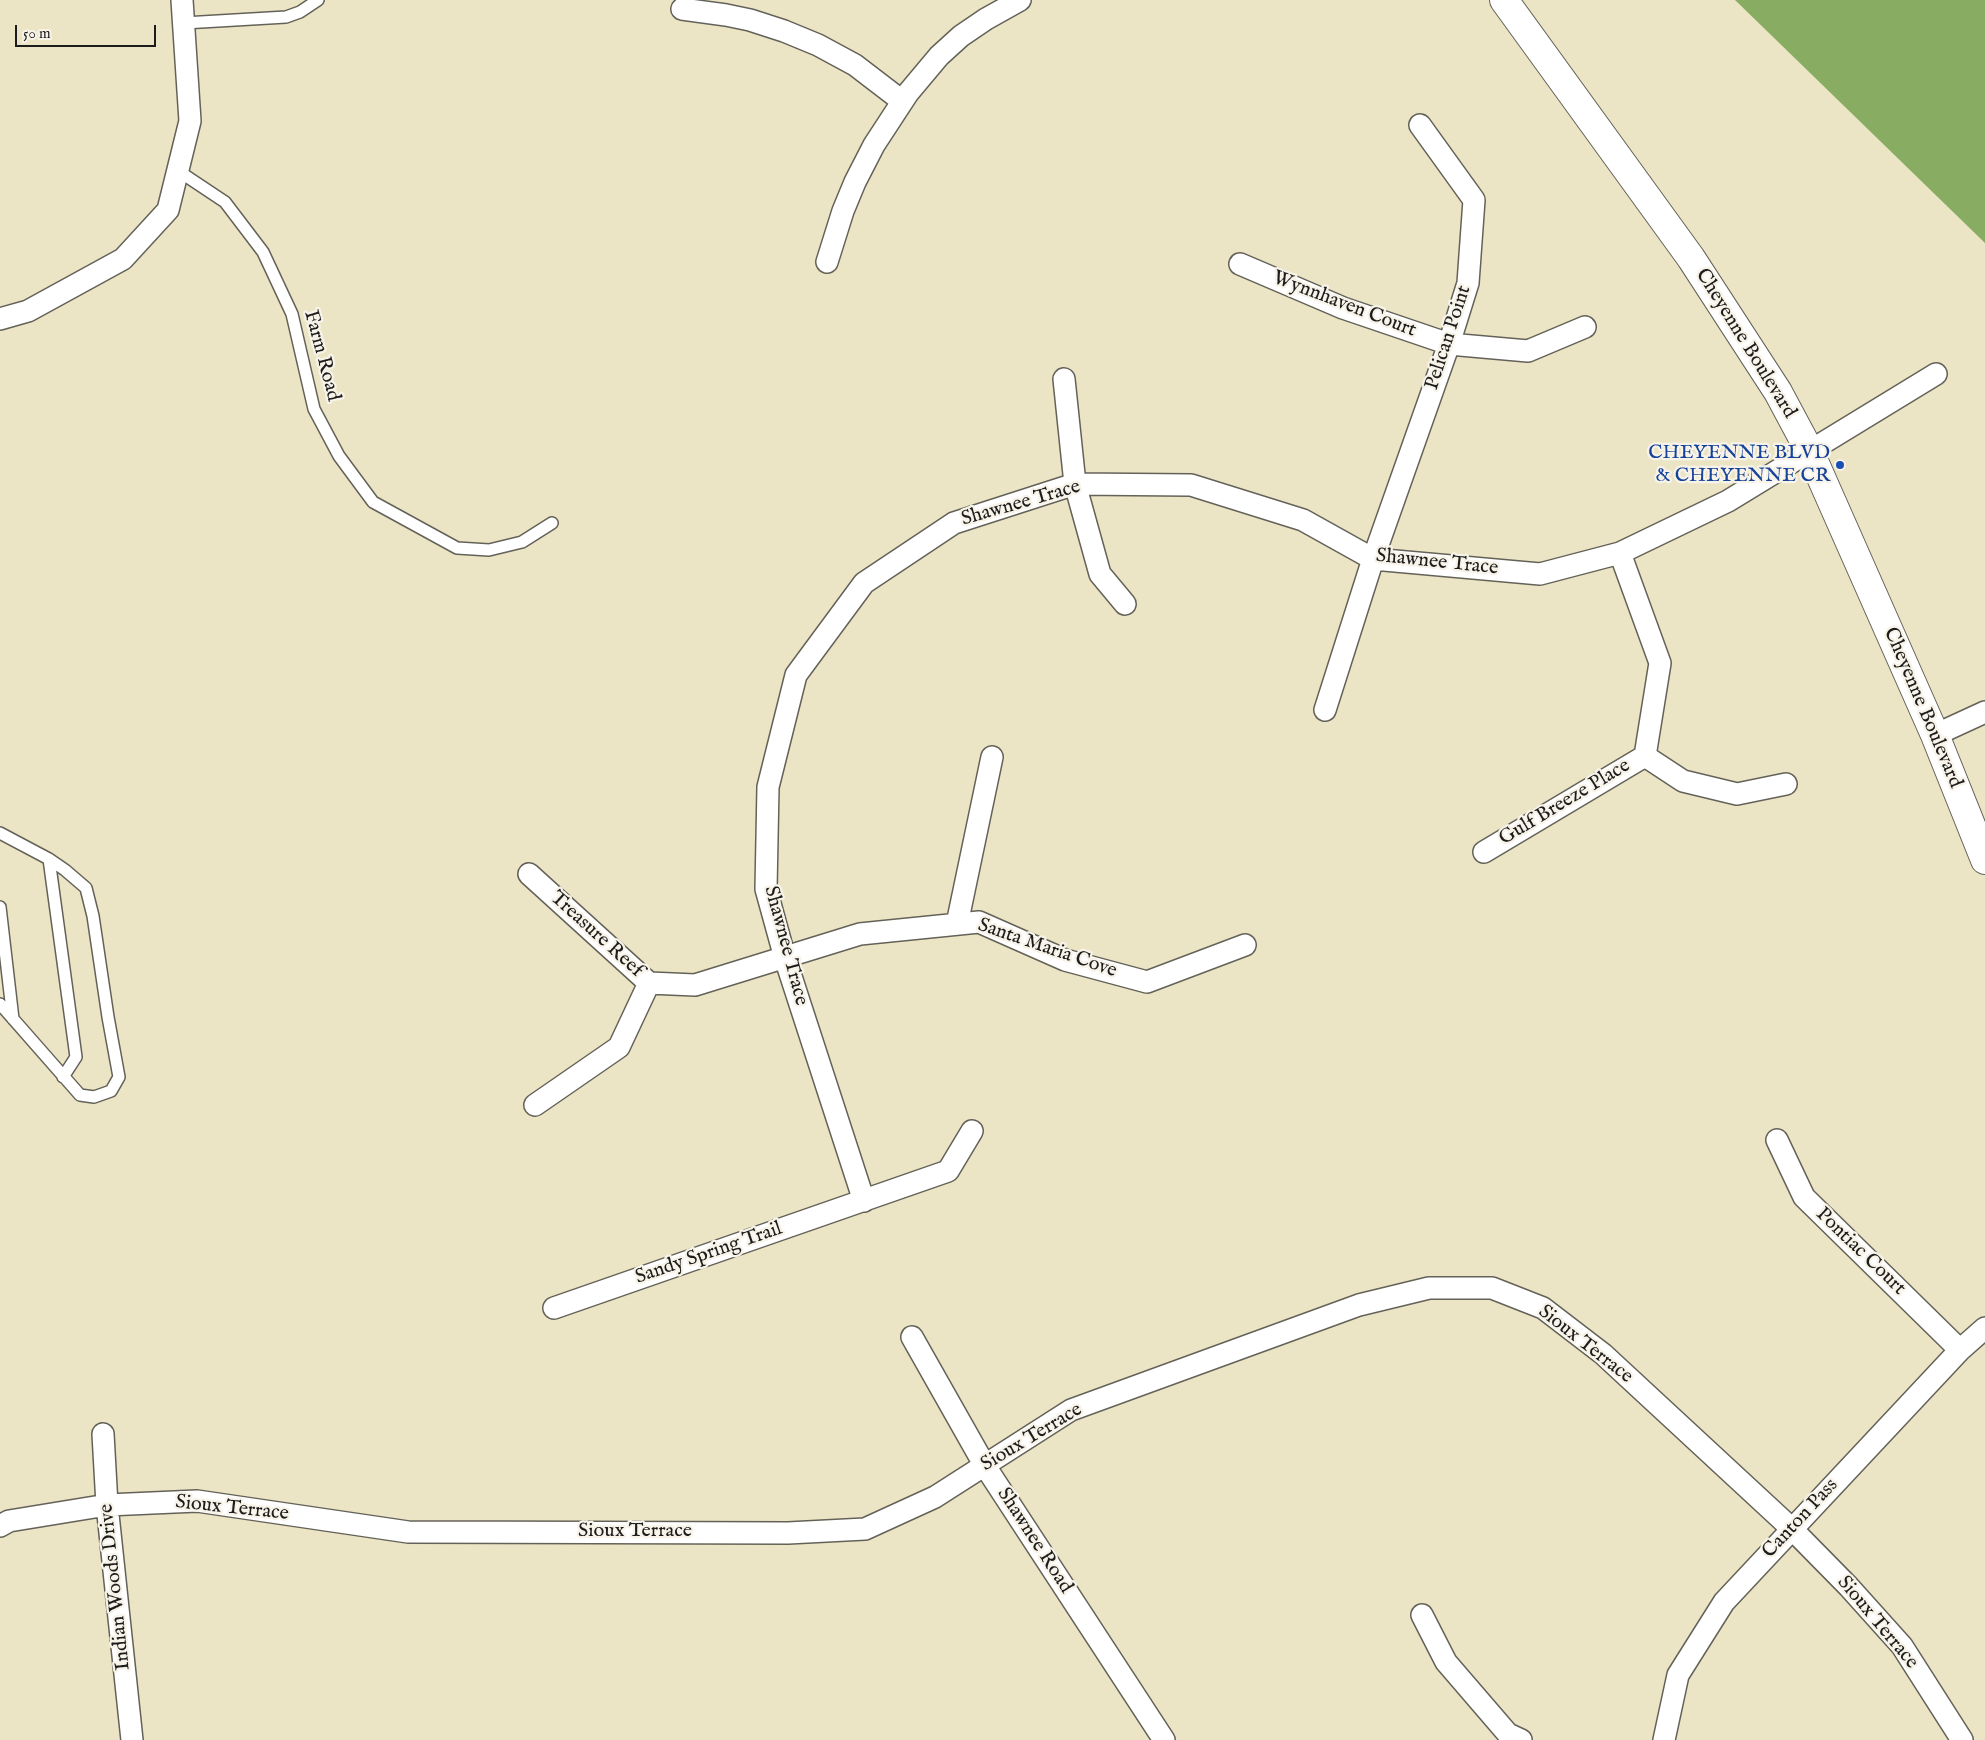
<!DOCTYPE html>
<html>
<head>
<meta charset="utf-8">
<style>
	body { margin:0 }
	#map { position:relative; width:1985px; height:1740px; overflow:hidden; background:#ebe5c6; font-family:"IM FELL English",serif }
	canvas { display:block }
	.scale { position:absolute; left:15px; top:25px; width:141px; height:22px; box-sizing:border-box; border:2px solid #1c1c1c; border-top:0; padding-left:6px; font-size:15px; line-height:18px; white-space:nowrap; color:#1c1c1c; -webkit-text-stroke:4px #f7f3e8; paint-order:stroke }
</style>
</head>
<body>
<div id="map">
<canvas width="1985" height="1740"></canvas>
<div class="scale">50 m</div>
</div>
<script>
const ctx = document.querySelector('canvas').getContext('2d');
ctx.lineJoin = 'round';
function fillPath(path, color) {
  ctx.fillStyle = color;
  ctx.fill(path, 'evenodd');
}
function toPath(rows) {
  const path = new Path2D();
  for (const r of rows) {
    path.moveTo(r[0], r[1]);
    for (let i = 2; i < r.length; i += 2) path.lineTo(r[i], r[i + 1]);
  }
  return path;
}
function strokePath(path, color, width, dash) {
  ctx.strokeStyle = color;
  ctx.lineWidth = width;
  ctx.lineCap = dash ? 'butt' : 'round';
  ctx.setLineDash(dash || []);
  ctx.stroke(path);
}
function write(font, color, halo, rows, align = 'center') {
  ctx.font = font + ' "IM FELL English",serif';
  ctx.lineWidth = 4.5;
  ctx.setLineDash([]);
  ctx.textBaseline = 'middle';
  ctx.strokeStyle = halo;
  ctx.fillStyle = color;
  for (const [text, x, y, turn = 0] of rows) {
    ctx.save();
    ctx.translate(x, y);
    ctx.rotate((+turn || 0) * Math.PI / 180);
    ctx.textAlign = isNaN(turn) ? turn : align;
    if (halo) ctx.strokeText(text, 0, 0);
    ctx.fillText(text, 0, 0);
    ctx.restore();
  }
}
const forest = toPath([
	[1735,0,1985,0,1985,243]
]);
const service = toPath([
	[184,23,286,17,300,12,318,0],
	[177,170,225,202,263,252,292,314,314,409,339,456,373,502,457,548,489,550,522,542,552,523],
	[0,833,49,859,65,870,86,888,93,916,108,1017,119,1077,111,1091,94,1097,80,1095,0,1004],
	[49,859,76,1057,63,1077],
	[0,907,13,1019]
]);
const minor = toPath([
	[682,9,726,15,750,20,784,31,818,45,855,65,902,101],
	[827,262,843,211,855,182,874,145,908,93,939,56,961,36,986,19,1020,0],
	[1240,264,1343,308,1449,344,1528,351,1585,327],
	[0,319,28,311,123,259,168,210,190,121,182,0],
	[1064,379,1075,484,1100,574,1125,604],
	[1325,710,1373,559,1449,344,1468,283,1474,200,1420,125],
	[1935,735,1985,712],
	[1645,756,1683,781,1737,794,1786,784],
	[1484,852,1645,756,1660,663,1620,553],
	[529,874,649,983,695,985,860,934,979,922,1065,960,1147,982,1245,945],
	[957,924,992,757],
	[535,1105,619,1047,649,983],
	[1777,1140,1804,1197,1960,1350],
	[864,1201,785,958,766,889,768,787,796,675,864,583,954,523,1075,484,1191,485,1303,520,1373,559,1540,574,1620,553,1728,501,1936,374],
	[554,1308,948,1171,972,1131],
	[912,1337,985,1466,1164,1740],
	[103,1434,107,1505,132,1740],
	[0,1526,9,1521,107,1505,197,1501,408,1532,788,1533,865,1529,935,1497,1071,1410,1359,1305,1429,1288,1492,1288,1543,1308,1603,1354,1792,1529,1849,1587,1902,1646,1962,1740],
	[1422,1615,1446,1662,1508,1734,1521,1740],
	[1664,1740,1678,1675,1724,1602,1960,1350,1985,1328]
]);
const tertiary = toPath([
	[1504,0,1691,258,1778,392,1809,450,1935,735,1985,860]
]);
const markers = [
	[1840,465,5,"#1a4fb4"]
];
const streetNames = [
	["Wynnhaven Court",1344,305,21],
	["Pelican Point",1449,338,-72],
	["Cheyenne Boulevard",1745,344,58],
	["Farm Road",321,356,75],
	["Shawnee Trace",1021,504,-16],
	["Shawnee Trace",1437,563,6],
	["Cheyenne Boulevard",1922,708,67],
	["Gulf Breeze Place",1565,803,-31],
	["Treasure Reef",596,935,42],
	["Shawnee Trace",785,946,75],
	["Santa Maria Cove",1047,949,19],
	["Pontiac Court",1860,1252,44],
	["Sandy Spring Trail",709,1254,-19],
	["Sioux Terrace",1585,1345,38],
	["Sioux Terrace",1032,1438,-31],
	["Sioux Terrace",232,1509,6],
	["Canton Pass",1801,1519,-47],
	["Sioux Terrace",635,1532],
	["Shawnee Road",1034,1541,57],
	["Indian Woods Drive",116,1587,-96],
	["Sioux Terrace",1877,1623,50]
];
const transitNames = [
	["CHEYENNE BLVD",1830,454],
	["& CHEYENNE CR",1830,477]
];
fillPath(forest, '#88ad62');
strokePath(service, '#646258', 14);
strokePath(minor, '#646258', 24);
strokePath(tertiary, '#646258', 30);
strokePath(service, '#fff', 11);
strokePath(minor, '#fff', 21);
strokePath(tertiary, '#fff', 28);
for (const [x, y, r, color] of markers) {
  const dot = new Path2D();
  dot.arc(x, y, r, 0, 2 * Math.PI);
  ctx.fillStyle = color;
  ctx.fill(dot);
  strokePath(dot, '#f7f3e8', 2);
}
write('20px', '#1c1c1c', '#f7f3e8', streetNames);
write('20px', '#164399', '#f7f3e8', transitNames, 'right');
</script>
</body>
</html>
